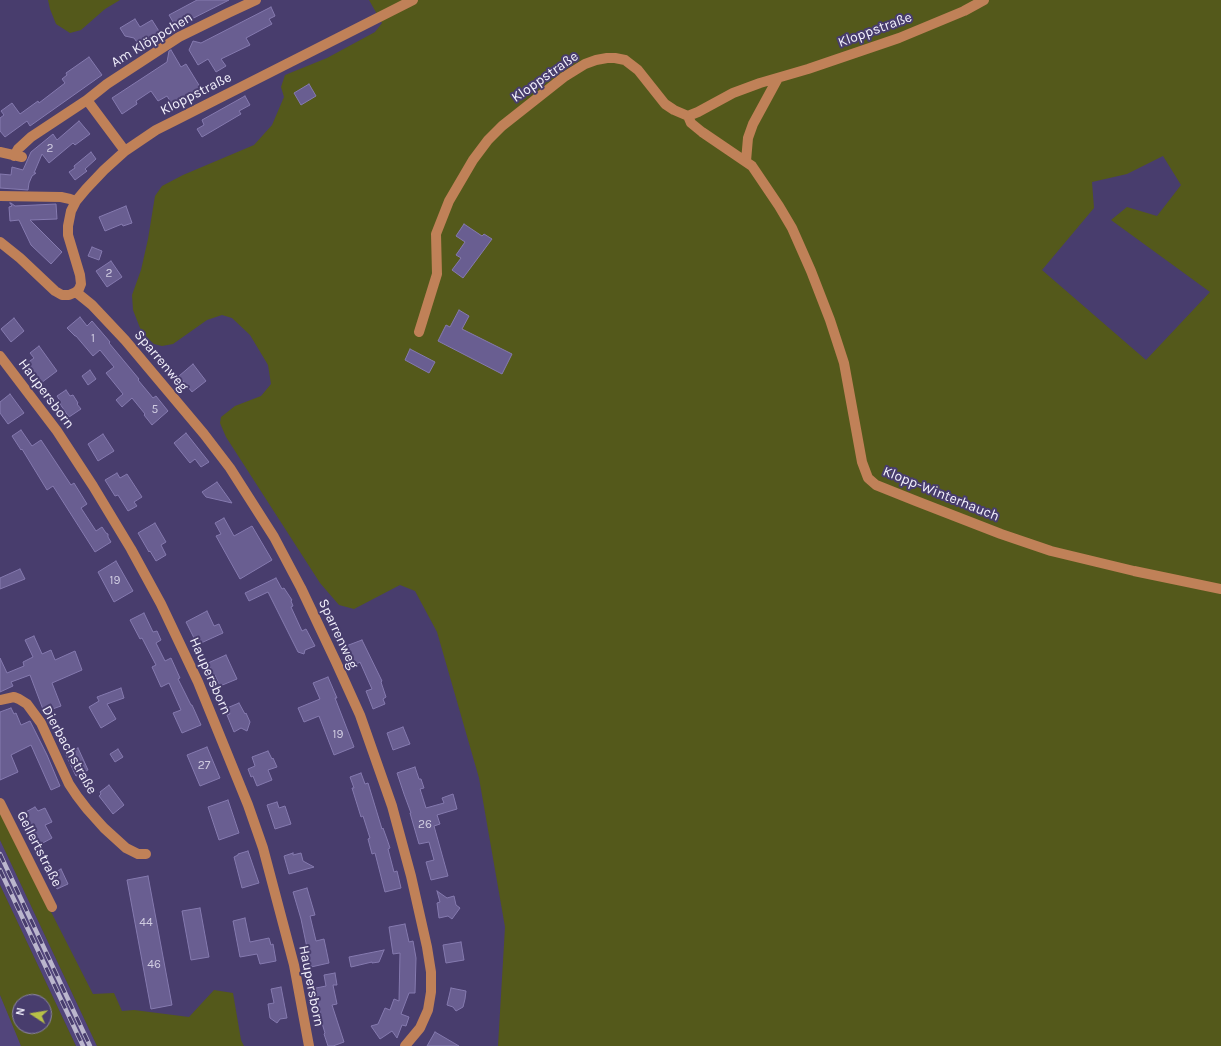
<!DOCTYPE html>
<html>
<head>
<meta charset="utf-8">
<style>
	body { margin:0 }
	#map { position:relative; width:1221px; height:1046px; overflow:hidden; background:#483d6d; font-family:Karla,sans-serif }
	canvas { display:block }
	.north { position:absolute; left:12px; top:994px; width:40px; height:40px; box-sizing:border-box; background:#483d6d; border:1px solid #8c85a6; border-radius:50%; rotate:282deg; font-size:11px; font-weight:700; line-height:16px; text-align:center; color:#f2f0fc }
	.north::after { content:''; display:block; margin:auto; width:14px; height:18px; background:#b8c147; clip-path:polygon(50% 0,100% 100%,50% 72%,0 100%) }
</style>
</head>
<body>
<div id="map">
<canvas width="1221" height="1046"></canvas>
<div class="north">N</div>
</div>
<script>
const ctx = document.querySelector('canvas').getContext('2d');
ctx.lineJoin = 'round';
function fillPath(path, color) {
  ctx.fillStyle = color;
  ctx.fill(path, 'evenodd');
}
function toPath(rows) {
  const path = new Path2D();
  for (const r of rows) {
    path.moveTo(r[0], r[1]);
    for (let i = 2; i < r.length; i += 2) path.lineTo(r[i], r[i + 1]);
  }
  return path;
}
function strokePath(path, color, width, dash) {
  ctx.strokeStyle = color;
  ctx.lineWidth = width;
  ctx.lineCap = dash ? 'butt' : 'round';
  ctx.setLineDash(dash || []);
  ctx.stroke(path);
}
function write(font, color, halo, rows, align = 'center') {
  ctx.font = font + ' Karla,sans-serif';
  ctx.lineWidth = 4;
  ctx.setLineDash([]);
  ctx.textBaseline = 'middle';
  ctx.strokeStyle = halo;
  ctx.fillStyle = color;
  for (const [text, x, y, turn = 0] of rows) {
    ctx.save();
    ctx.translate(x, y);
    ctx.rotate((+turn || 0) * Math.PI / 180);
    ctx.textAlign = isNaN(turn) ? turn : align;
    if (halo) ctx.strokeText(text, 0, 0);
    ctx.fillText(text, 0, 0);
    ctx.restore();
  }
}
const built = toPath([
	[0,840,97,1046,76,1046,0,885],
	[0,995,17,1034,21,1046,0,1046]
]);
const green = toPath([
	[48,0,120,0,105,9,81,30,70,33,56,24,50,9],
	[369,0,1221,0,1221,1046,498,1046,505,927,479,778,437,632,415,591,400,585,354,609,339,605,320,583,226,437,220,423,221,417,235,406,261,396,271,384,268,365,250,335,232,318,222,315,207,320,173,344,162,346,154,344,142,333,133,310,132,295,141,270,148,239,155,196,162,186,183,175,254,145,272,125,284,97,281,87,285,75,327,58,375,32,382,23],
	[1163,156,1181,185,1157,216,1127,207,1111,220,1210,292,1146,360,1042,270,1094,208,1092,182,1127,174],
	[0,812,93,994,114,993,122,1011,134,1010,189,1017,214,990,233,993,241,1040,244,1046,97,1046,0,840],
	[0,885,76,1046,21,1046,0,995],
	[20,1002,44,1002,44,1026,20,1026]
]);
const building = toPath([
	[197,0,229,0,176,27,169,15,197,0],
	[271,7,275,16,269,19,272,24,246,38,250,45,221,59,226,66,216,72,208,59,198,65,189,50,193,41,201,43,271,7],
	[135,19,140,27,152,20,162,36,141,48,134,38,125,36,120,28,135,19],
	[171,50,181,67,186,64,202,90,174,107,167,96,158,101,151,91,136,101,137,104,122,114,112,98,167,62,169,51,171,50],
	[89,57,102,75,30,126,27,121,5,137,0,131,0,118,4,115,1,111,12,103,20,114,38,101,39,103,65,83,62,79,67,75,66,73,89,57],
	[309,84,316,96,301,105,294,93,309,84],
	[245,96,250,105,239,111,241,114,202,137,197,129,204,125,202,120,245,96],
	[79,121,90,134,75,145,73,143,49,163,42,154,34,173,36,173,32,176,29,183,28,190,0,188,0,174,11,175,12,167,23,170,31,152,53,134,57,140,79,121],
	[91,152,96,159,85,169,87,171,75,180,69,172,75,168,74,166,91,152],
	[10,203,11,203,15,206,56,204,57,219,30,220,62,252,51,264,31,245,19,220,10,221,9,207,12,206,10,203],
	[126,206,132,223,123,226,122,224,105,231,99,217,126,206],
	[464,224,482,236,484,234,492,239,463,278,452,270,461,258,456,255,465,242,456,236,464,224],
	[92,247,102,251,99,260,88,256,92,247],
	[111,261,122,277,107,287,96,271,111,261],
	[459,310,469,316,462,329,512,354,502,374,438,341,446,325,450,327,459,310],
	[80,317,87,326,92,321,110,342,109,343,139,379,138,380,153,398,156,396,168,411,152,425,144,415,145,414,132,398,122,407,116,400,123,394,106,373,114,367,100,350,93,356,76,336,75,336,67,328,80,317],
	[14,318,24,331,11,342,1,329,14,318],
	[39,346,57,371,41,383,26,364,34,358,30,353,39,346],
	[410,349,435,362,429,373,405,360,410,349],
	[193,364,206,381,192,392,179,376,193,364],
	[90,370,96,379,88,385,82,376,90,370],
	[66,390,70,396,73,395,78,403,77,404,81,409,69,417,60,404,61,402,57,396,66,390],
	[10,394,24,413,8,424,0,413,0,402,10,394],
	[21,430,32,446,41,440,71,485,74,483,87,504,81,508,96,531,102,527,106,533,108,534,108,537,111,542,95,552,53,486,47,490,22,449,21,450,12,436,21,430],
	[186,433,209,462,201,467,195,459,190,463,174,443,186,433],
	[103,434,114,451,98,461,88,444,103,434],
	[117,473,120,478,127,474,142,497,134,502,137,506,128,511,118,495,115,496,105,480,117,473],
	[217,482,232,503,206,497,202,492,217,482],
	[224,518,234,536,252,526,272,560,240,579,216,536,221,534,215,523,224,518],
	[155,523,166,542,161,545,166,555,156,561,150,551,149,552,138,533,155,523],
	[116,561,133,591,114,602,98,572,116,561],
	[20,569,25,579,0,589,0,578,20,569],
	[276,578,282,589,284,588,292,600,291,601,293,606,291,607,302,631,306,629,315,646,305,650,304,654,298,652,268,592,249,601,245,593,276,578],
	[207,611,214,626,219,624,223,633,201,643,198,638,195,640,186,622,207,611],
	[144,613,153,632,157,631,161,640,156,643,165,661,171,658,180,678,178,679,191,705,192,705,201,725,182,733,173,713,181,710,169,683,161,687,152,667,156,665,142,638,140,639,130,620,144,613],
	[34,636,42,654,51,650,55,660,75,651,82,670,52,683,61,706,44,712,30,675,11,682,13,686,0,692,0,658,7,673,24,666,23,662,33,657,25,640,34,636],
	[362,640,382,681,381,682,386,697,383,699,385,704,373,709,366,691,372,689,360,662,355,665,346,646,362,640],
	[226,655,237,679,220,686,215,675,213,676,208,663,226,655],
	[328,677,337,698,335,698,354,747,334,755,319,716,304,722,298,708,320,699,313,683,328,677],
	[121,688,124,698,107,704,116,719,101,728,89,707,99,701,97,697,121,688],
	[239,703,245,714,246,713,250,722,247,731,241,728,234,732,227,715,230,714,227,708,239,703],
	[11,708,14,714,16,713,21,725,30,721,47,755,60,786,51,790,31,745,11,755,18,772,0,780,0,712,11,708],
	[403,727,410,744,393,750,387,733,403,727],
	[207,747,220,778,200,786,187,755,207,747],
	[78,748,88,770,76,776,65,753,78,748],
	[118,749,123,757,115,762,110,754,118,749],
	[268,751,272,759,273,758,277,767,268,770,272,780,257,786,253,776,251,777,248,769,255,766,252,757,268,751],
	[415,767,419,779,421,779,424,788,420,789,426,808,444,803,442,798,453,794,457,809,437,815,440,824,434,826,448,876,431,880,426,862,434,860,429,842,419,844,410,813,411,813,404,794,397,773,415,767],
	[361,773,365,784,368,783,382,829,383,828,387,839,390,848,388,849,394,872,397,871,401,888,385,892,375,853,372,854,368,839,370,838,363,816,361,817,352,788,354,788,350,777,361,773],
	[109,785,124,805,113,814,99,796,101,794,100,792,109,785],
	[228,800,239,833,219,840,208,807,228,800],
	[277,802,279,808,285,806,291,824,275,829,267,805,277,802],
	[35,807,38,811,45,808,52,822,45,825,52,838,39,845,22,814,35,807],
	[248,851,259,883,242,888,234,857,238,855,238,854,248,851],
	[293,853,293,855,301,853,303,861,314,867,289,874,284,856,293,853],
	[61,869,68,884,57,889,50,875,61,869],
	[148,876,172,1005,151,1009,127,880,148,876],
	[307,888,315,915,310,916,316,941,324,939,329,963,311,967,301,919,293,892,307,888],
	[437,891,447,898,454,896,456,905,460,908,452,919,448,916,439,918,437,903,440,902,437,891],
	[200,908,209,957,191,960,182,911,200,908],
	[245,918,250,942,269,938,271,945,273,944,276,961,260,964,257,954,240,957,233,921,245,918],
	[405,924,409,942,413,941,416,958,415,993,409,993,401,1014,409,1017,406,1026,402,1025,397,1038,392,1031,380,1039,371,1026,378,1024,385,1008,390,1010,394,999,399,1001,400,953,393,954,389,927,405,924],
	[461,942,464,960,446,963,443,945,461,942],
	[384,950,379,962,372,963,372,962,351,967,349,957,384,950],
	[335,973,337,985,333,985,337,1004,332,1005,344,1042,333,1046,328,1046,324,1034,325,1033,322,1023,316,988,326,986,324,975,335,973],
	[281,987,287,1018,280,1019,277,1023,270,1018,268,1004,274,1003,271,989,281,987],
	[451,988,466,991,465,999,463,1007,456,1011,453,1007,447,1005,451,988],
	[435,1032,459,1046,427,1046,435,1032]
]);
const minor = toPath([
	[87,100,125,151],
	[688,116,691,123,702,132,752,166,779,206,792,228,811,271,830,320,844,363,862,462,868,478,876,485,916,501,1001,534,1051,551,1134,571,1221,589],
	[0,152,22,157],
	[14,156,18,149,31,137,87,100,107,84,179,37,228,13,256,0],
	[746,161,748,138,753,124,778,78],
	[0,196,61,197,70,199,76,201],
	[0,242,20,258,55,291,62,295,69,295,76,292,79,289,81,284,80,275,68,235,68,226,71,211,76,201,86,189,104,170,125,151,156,130,174,121,413,0],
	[76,292,92,305,125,340,204,434,230,468,274,537,301,588,336,662,360,715,392,806,411,876,427,947,431,972,431,992,428,1010,420,1028,405,1046],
	[419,332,437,274,436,234,449,201,473,160,488,140,502,126,564,77,585,64,596,60,607,58,615,58,625,60,638,70,665,104,674,110,688,116,698,112,733,93,760,83,808,69,899,38,964,11,984,0],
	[0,356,57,431,93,486,131,549,161,604,198,682,248,805,263,848,294,965,309,1046],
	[0,700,14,697,19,699,27,704,41,723,69,784,77,796,87,809,104,828,126,848,138,854,146,854],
	[0,803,52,907]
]);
const rail = toPath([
	[0,854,90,1046],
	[0,870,83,1046]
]);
const numberNames = [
	["2",50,149],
	["2",109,274],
	["1",93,339],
	["5",155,410],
	["19",115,581],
	["19",338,735],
	["27",204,766],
	["26",425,825],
	["44",146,923],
	["46",154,965]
];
const streetNames = [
	["Kloppstraße",875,30,-20],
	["Am Klöppchen",152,40,-31],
	["Kloppstraße",545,77,-35],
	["Kloppstraße",196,94,-27],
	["Sparrenweg",161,361,50],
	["Haupersborn",46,394,53],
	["Klopp-Winterhauch",941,494,22],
	["Sparrenweg",338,634,65],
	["Haupersborn",210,676,66],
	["Dierbachstraße",69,750,61],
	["Gellertstraße",39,849,63],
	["Haupersborn",311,986,79]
];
fillPath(built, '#52457b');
fillPath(green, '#54591b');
fillPath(building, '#695e91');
strokePath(building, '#857aaf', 1);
strokePath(minor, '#c08158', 10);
strokePath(rail, '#bbb6cd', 4.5);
strokePath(rail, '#483d6d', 3, [9]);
write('12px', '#d0cce1', null, numberNames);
write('14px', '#f2f0fc', '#483d6d', streetNames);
</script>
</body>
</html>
